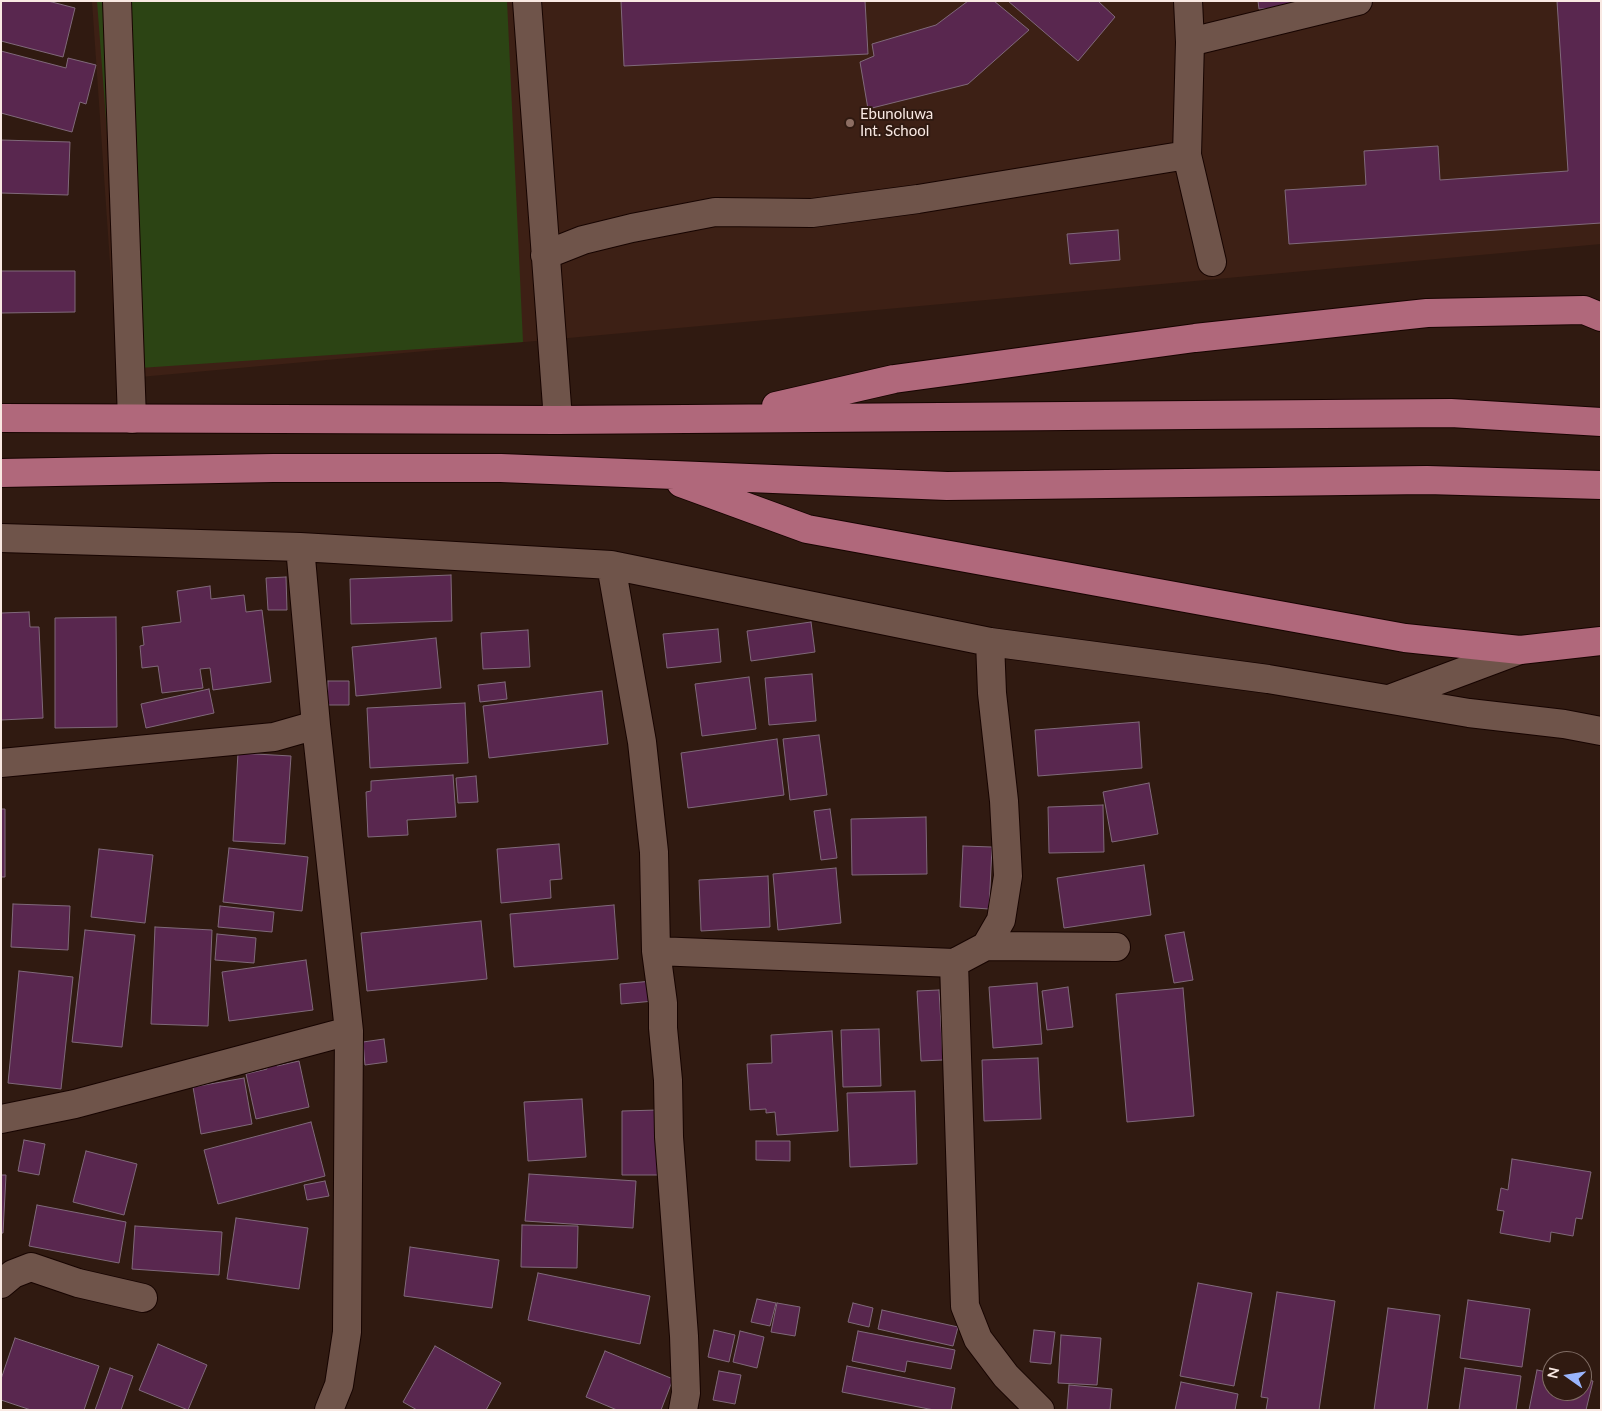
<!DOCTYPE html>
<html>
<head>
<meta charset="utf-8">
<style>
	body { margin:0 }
	#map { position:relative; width:1602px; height:1411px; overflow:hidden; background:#301a11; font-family:Lato,sans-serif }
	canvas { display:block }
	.frame { position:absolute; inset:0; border:2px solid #f9e9e3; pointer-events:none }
	.north { position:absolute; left:1542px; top:1351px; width:50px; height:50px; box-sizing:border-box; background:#301a11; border:1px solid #806d65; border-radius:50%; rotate:283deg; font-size:14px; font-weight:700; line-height:20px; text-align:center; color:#f9e9e3 }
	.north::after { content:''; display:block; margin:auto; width:18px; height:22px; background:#9ab5fd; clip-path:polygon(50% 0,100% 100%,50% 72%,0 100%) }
</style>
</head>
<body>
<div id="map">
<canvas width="1602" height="1411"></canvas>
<div class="frame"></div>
<div class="north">N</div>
</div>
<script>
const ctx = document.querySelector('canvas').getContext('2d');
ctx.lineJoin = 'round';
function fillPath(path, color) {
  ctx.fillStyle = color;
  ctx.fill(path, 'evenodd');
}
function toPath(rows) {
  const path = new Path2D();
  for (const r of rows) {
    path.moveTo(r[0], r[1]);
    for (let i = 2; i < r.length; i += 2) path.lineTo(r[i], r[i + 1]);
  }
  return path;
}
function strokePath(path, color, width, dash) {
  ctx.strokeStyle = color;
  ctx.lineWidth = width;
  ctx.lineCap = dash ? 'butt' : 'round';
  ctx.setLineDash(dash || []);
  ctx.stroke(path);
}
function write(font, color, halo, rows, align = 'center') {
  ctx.font = font + ' Lato,sans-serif';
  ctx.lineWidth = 4;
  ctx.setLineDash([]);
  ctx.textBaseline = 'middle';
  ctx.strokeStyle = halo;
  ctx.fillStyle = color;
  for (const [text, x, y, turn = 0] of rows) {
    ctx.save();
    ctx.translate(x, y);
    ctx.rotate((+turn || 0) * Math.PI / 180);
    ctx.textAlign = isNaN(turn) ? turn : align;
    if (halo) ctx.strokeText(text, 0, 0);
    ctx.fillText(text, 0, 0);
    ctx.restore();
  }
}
const built = toPath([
	[92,1,1601,1,1601,244,118,379]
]);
const green = toPath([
	[97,1,507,1,523,342,125,369]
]);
const building = toPath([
	[1,1,48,1,75,8,63,57,1,41,1,1],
	[621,1,865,1,868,54,624,66,621,1],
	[968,1,994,1,1029,30,968,84,868,109,860,62,874,56,872,44,936,25,968,1],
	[1008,1,1098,1,1115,17,1078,61,1008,1],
	[1258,1,1302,1,1302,7,1259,9,1258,1],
	[1557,1,1601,1,1601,223,1289,244,1285,190,1366,185,1364,151,1438,146,1440,180,1568,171,1557,1],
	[1,51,66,68,68,58,96,65,86,104,80,102,72,132,1,113,1,51],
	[1,140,70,142,68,195,1,193,1,140],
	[1118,230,1120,260,1070,264,1067,234,1118,230],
	[1,271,75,271,75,312,1,313,1,271],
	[451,575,452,621,351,624,350,579,451,575],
	[286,577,287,610,268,610,266,578,286,577],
	[210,586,211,599,244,595,246,612,262,610,271,682,213,690,210,668,200,669,203,688,162,693,158,666,142,668,140,646,144,645,142,627,181,622,177,591,210,586],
	[29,612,30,627,39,627,43,718,1,720,1,613,29,612],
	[116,617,117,727,55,728,55,618,116,617],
	[811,622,815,652,751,661,747,631,811,622],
	[718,629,721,662,667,668,663,634,718,629],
	[528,630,530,667,483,669,481,633,528,630],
	[436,638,441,688,356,696,352,647,436,638],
	[812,674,816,721,769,725,765,678,812,674],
	[749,677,756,729,702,736,695,684,749,677],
	[328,681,349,681,349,705,327,705,328,681],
	[505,682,507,699,480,702,478,685,505,682],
	[209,689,214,713,146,728,141,704,209,689],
	[602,691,608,744,489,758,483,706,602,691],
	[465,703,468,763,370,768,367,708,465,703],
	[1139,722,1142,768,1038,776,1035,730,1139,722],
	[819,735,827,795,790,800,783,739,819,735],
	[777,739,784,795,688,808,681,753,777,739],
	[238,753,291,756,285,844,233,841,238,753],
	[453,775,456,817,407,820,408,835,368,837,366,792,371,791,371,781,453,775],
	[476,776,478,802,458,803,456,778,476,776],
	[1149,783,1158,834,1112,842,1103,792,1149,783],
	[1103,805,1104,852,1049,853,1048,807,1103,805],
	[1,809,5,809,5,877,1,877,1,809],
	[830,809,837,858,821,860,814,811,830,809],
	[926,817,927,874,852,875,851,819,926,817],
	[559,844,562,879,550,880,551,898,501,903,497,849,559,844],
	[963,846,992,847,989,909,960,907,963,846],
	[229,848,308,857,302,911,223,902,229,848],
	[99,849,153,855,145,923,91,917,99,849],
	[1144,865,1151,915,1064,928,1057,878,1144,865],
	[836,868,841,923,778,930,773,874,836,868],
	[768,876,770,927,701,931,699,880,768,876],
	[13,904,70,906,68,950,11,947,13,904],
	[614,905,618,959,514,967,510,914,614,905],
	[220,906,274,912,272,932,218,927,220,906],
	[481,921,487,979,367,991,361,933,481,921],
	[155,927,212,930,208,1026,151,1024,155,927],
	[85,930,135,935,122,1047,72,1042,85,930],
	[1184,932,1193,980,1174,983,1165,935,1184,932],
	[217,934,256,938,254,963,215,960,217,934],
	[306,960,313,1010,229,1021,222,972,306,960],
	[19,971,73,977,61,1089,8,1083,19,971],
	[652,981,654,1001,621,1004,620,984,652,981],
	[1037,983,1042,1044,993,1048,989,987,1037,983],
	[1068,987,1073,1027,1047,1030,1042,991,1068,987],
	[1183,988,1194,1116,1127,1122,1116,994,1183,988],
	[939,990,943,1060,921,1061,917,991,939,990],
	[879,1029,881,1086,843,1087,841,1030,879,1029],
	[832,1031,838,1131,777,1135,775,1112,766,1113,766,1109,750,1110,747,1064,772,1063,771,1035,832,1031],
	[384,1039,387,1062,365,1065,363,1042,384,1039],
	[1038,1058,1041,1119,984,1121,982,1060,1038,1058],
	[276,1060,277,1066,299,1061,309,1107,256,1119,246,1074,267,1069,266,1062,276,1060],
	[244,1078,252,1124,201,1134,193,1087,244,1078],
	[915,1091,917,1164,850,1167,847,1093,915,1091],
	[582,1099,586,1157,528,1161,524,1102,582,1099],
	[658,1110,658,1175,622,1175,622,1111,658,1110],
	[311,1122,325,1176,218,1204,204,1150,311,1122],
	[24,1140,45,1144,39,1175,18,1171,24,1140],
	[756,1141,790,1141,790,1161,756,1160,756,1141],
	[86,1151,137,1164,124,1215,73,1202,86,1151],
	[1512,1159,1591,1172,1582,1219,1576,1218,1573,1236,1551,1232,1550,1242,1500,1233,1504,1211,1497,1210,1501,1188,1508,1190,1512,1159],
	[529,1174,636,1181,633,1228,525,1221,529,1174],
	[1,1175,6,1175,3,1233,1,1233,1,1175],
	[325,1181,329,1196,307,1200,304,1185,325,1181],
	[37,1205,126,1222,119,1263,29,1246,37,1205],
	[236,1218,308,1228,299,1289,227,1279,236,1218],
	[522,1225,578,1226,577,1268,521,1267,522,1225],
	[135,1226,222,1232,219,1275,132,1269,135,1226],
	[410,1247,499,1260,492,1308,404,1296,410,1247],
	[538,1273,650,1296,640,1344,528,1320,538,1273],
	[1198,1283,1252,1293,1234,1386,1180,1376,1198,1283],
	[1277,1292,1335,1301,1319,1410,1266,1410,1268,1398,1261,1397,1277,1292],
	[757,1299,776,1303,770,1326,751,1322,757,1299],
	[1468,1300,1530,1309,1522,1367,1460,1358,1468,1300],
	[777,1303,800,1307,795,1336,771,1332,777,1303],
	[853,1303,873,1308,869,1327,848,1322,853,1303],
	[1388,1308,1440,1315,1427,1410,1374,1410,1388,1308],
	[882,1310,958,1327,953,1346,878,1329,882,1310],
	[714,1330,735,1335,729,1362,708,1357,714,1330],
	[1034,1330,1055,1332,1051,1364,1030,1362,1034,1330],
	[740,1331,764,1337,757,1368,733,1362,740,1331],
	[858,1331,955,1350,951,1369,907,1361,905,1372,852,1361,858,1331],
	[1061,1335,1101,1338,1097,1385,1058,1383,1061,1335],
	[15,1338,99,1366,84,1410,31,1410,1,1400,1,1379,15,1338],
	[158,1344,207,1365,188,1410,139,1390,158,1344],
	[435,1346,501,1383,486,1410,417,1410,403,1402,435,1346],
	[605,1351,673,1379,661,1410,617,1410,586,1397,605,1351],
	[847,1366,955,1388,951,1410,934,1410,842,1392,847,1366],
	[110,1368,133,1376,121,1410,95,1410,110,1368],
	[1465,1368,1521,1376,1516,1410,1459,1410,1465,1368],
	[1537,1370,1552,1373,1552,1391,1582,1391,1582,1379,1593,1381,1586,1410,1529,1410,1537,1370],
	[719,1371,741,1375,735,1404,713,1400,719,1371],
	[1181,1382,1238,1394,1235,1410,1175,1410,1181,1382],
	[1069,1385,1112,1389,1110,1410,1067,1410,1069,1385]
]);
const minor = toPath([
	[117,1,132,419],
	[527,1,558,420],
	[1188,1,1190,42,1187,155,1212,262],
	[1190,42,1358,1],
	[545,255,583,240,632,228,715,212,812,213,918,199,1187,155],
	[1,538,300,547,611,565,990,642,1268,679,1469,713,1564,724,1601,731],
	[300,547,316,725,349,1031,347,1332,339,1385,329,1410],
	[611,565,642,742,654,852,656,951,663,1003,663,1028,668,1080,669,1137,684,1336,686,1393,683,1410],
	[1389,699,1520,650],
	[1,763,274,737,316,725],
	[986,946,1116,947],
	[656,951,954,963,986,946,1001,920,1008,876,1004,801,992,693,990,642],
	[954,963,965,1306,978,1339,1006,1376,1040,1410],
	[1,1119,75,1104,349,1031],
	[1,1284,13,1274,31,1267,78,1283,143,1298]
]);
const trunk = toPath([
	[776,406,894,379,1195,338,1427,313,1584,310,1601,317],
	[1,418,558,420,1451,413,1601,422],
	[1,473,273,468,501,468,947,486,1427,480,1601,485],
	[681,483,807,529,1405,638,1520,650,1601,641]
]);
const markers = [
	[850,123,5,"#8d6e63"]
];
const poiNames = [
	["Ebunoluwa",860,114],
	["Int. School",860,131]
];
fillPath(built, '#3d2015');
fillPath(green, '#2c4414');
fillPath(building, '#59274f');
strokePath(building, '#80697a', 1);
strokePath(minor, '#170401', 30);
strokePath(trunk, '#170401', 30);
strokePath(minor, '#6f544a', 28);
strokePath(trunk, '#b0687b', 28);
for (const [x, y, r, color] of markers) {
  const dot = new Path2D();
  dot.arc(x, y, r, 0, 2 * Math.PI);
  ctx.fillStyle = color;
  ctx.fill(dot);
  strokePath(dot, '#301a11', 2);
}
write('15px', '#f9e9e3', '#301a11', poiNames, 'left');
</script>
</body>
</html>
